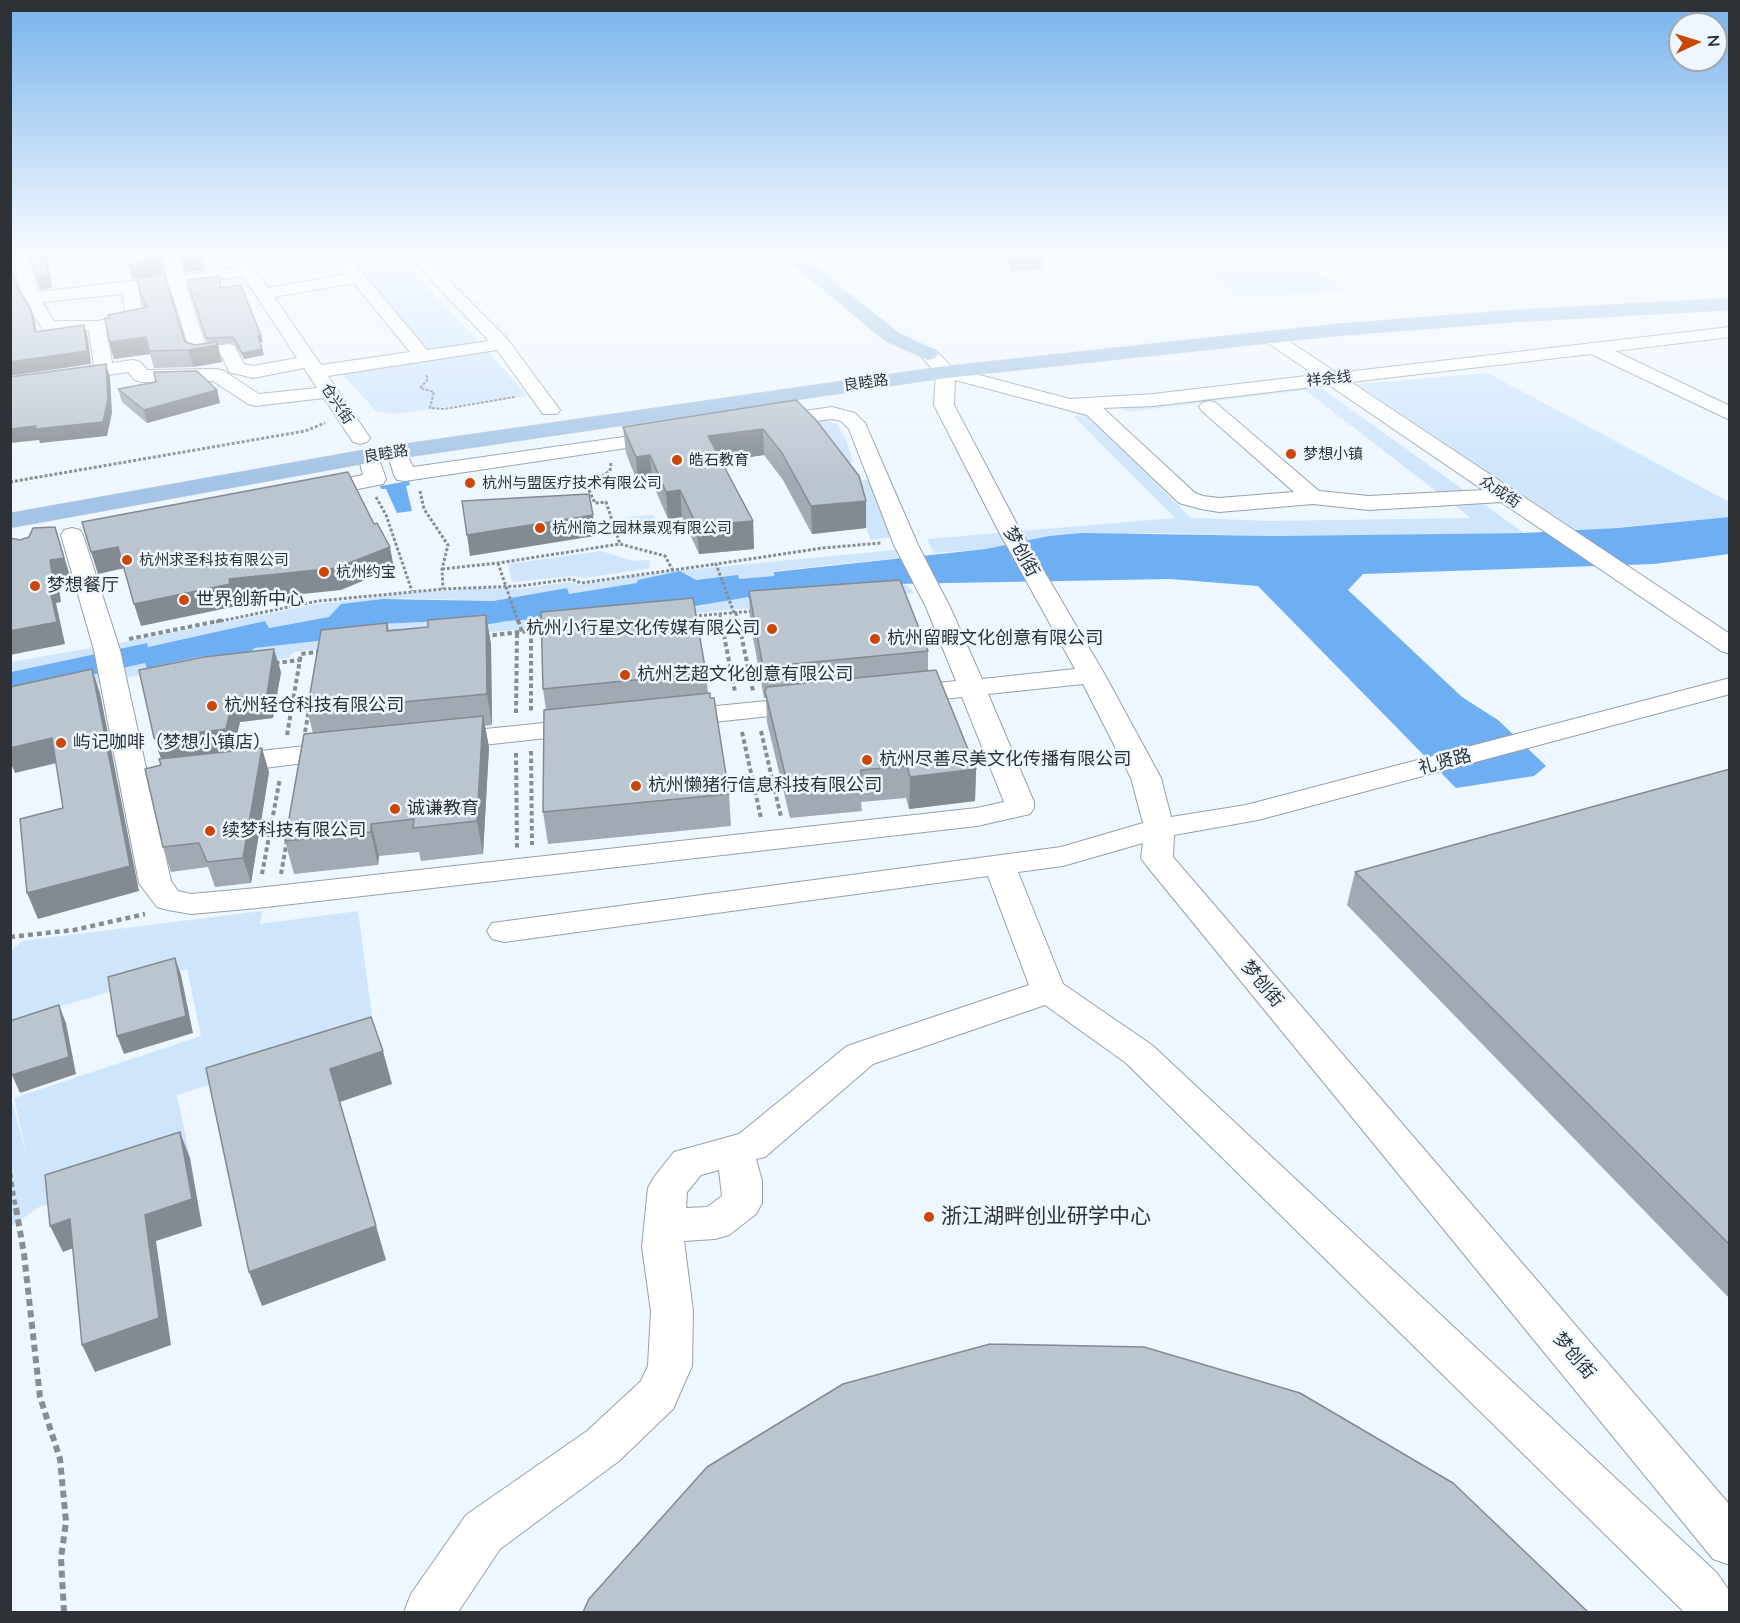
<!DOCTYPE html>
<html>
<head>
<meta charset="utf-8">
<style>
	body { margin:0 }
	#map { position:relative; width:1740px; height:1623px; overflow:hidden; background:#eef6ff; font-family:Mulish,sans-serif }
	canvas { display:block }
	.frame { position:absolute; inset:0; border:12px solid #2e3236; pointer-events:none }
	.north { position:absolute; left:1668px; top:12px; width:60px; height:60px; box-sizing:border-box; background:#eef6ff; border:2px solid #a1a8af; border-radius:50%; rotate:86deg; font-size:16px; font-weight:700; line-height:24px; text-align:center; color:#2e3236 }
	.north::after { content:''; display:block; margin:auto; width:21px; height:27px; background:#cc4703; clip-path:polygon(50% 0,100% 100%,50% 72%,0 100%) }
</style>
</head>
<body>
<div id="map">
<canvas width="1740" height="1623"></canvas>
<div class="frame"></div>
<div class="north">N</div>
</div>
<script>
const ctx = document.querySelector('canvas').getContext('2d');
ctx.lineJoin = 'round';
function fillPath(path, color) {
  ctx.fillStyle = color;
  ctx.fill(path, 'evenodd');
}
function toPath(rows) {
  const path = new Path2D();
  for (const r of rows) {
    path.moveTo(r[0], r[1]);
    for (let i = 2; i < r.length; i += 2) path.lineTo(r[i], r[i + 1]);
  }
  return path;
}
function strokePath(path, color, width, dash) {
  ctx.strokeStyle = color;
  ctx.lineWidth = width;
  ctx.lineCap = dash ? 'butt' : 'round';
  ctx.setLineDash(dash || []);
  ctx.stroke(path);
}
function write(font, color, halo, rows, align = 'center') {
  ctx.font = font + ' Mulish,"Noto Sans SC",sans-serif';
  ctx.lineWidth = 5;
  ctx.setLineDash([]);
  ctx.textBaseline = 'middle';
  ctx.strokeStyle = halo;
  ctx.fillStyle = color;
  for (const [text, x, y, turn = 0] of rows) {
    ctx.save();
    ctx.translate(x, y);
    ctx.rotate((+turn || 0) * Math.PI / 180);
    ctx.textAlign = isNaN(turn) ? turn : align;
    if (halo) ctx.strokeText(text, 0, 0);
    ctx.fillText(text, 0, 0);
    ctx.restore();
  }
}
const green = toPath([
	[345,252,393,252,480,343,429,353],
	[1189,252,1282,252,1345,290,1238,298],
	[487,351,528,396,394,414,376,411,340,372],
	[1488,373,1729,502,1729,517,1577,531,1357,384],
	[1317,385,1524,533,1275,536,1158,533,1049,536,986,549,934,553,927,539,1175,518,1073,416,1086,414,1191,518,1270,521,1471,518,1305,390,1127,412,1121,407],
	[817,418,837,424,846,439,853,462,833,467,796,426,626,453],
	[871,480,891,526,890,537,871,540,846,481],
	[653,515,658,525,669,525,670,533,628,532,628,517],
	[896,550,898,558,774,571,774,576,739,579,638,580,638,583,569,594,566,588,493,601,402,598,342,604,330,617,268,628,264,621,148,647,146,643,11,672,11,662,114,644,317,604,412,593,490,588,520,589,569,582,580,585,674,571],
	[601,551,633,561,649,560,650,568,584,578,574,576,512,582,508,564],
	[893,584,907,585,914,593,339,646,294,652,289,658,148,673,11,704,10,691,145,663,148,668,198,657,251,652,255,648,381,624,444,621,450,631,507,621,704,606,704,603,749,597],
	[262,911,260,924,358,911,374,1032,177,1095,190,1158,39,1207,11,1227,10,1094,27,1157,14,1098,201,1036,187,969,11,1021,11,951,22,941]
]);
const water = toPath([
	[409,481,410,485,406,486,412,511,397,513,386,489,381,489,380,486],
	[1729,517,1729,554,1654,564,1363,574,1348,590,1462,697,1498,720,1546,766,1534,776,1456,788,1258,586,1170,579,893,584,750,601,748,597,678,609,507,621,450,631,444,621,381,624,370,635,255,648,251,652,198,657,147,668,145,663,78,678,10,688,14,686,11,685,11,672,147,643,148,647,265,621,269,628,329,617,341,604,383,599,493,601,567,588,569,594,637,583,638,580,680,571,696,580,738,575,739,579,774,576,774,572,986,549,1049,536,1082,533,1275,536,1524,533,1617,528]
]);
const pathFar4 = toPath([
	[426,375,428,379,420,388,434,392,430,408,444,409,515,397]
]);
const pathFar3 = toPath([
	[611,463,610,471,587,486,595,503,606,502,620,544],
	[10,482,305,431,325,423],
	[420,491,424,509,448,545,442,569,443,589],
	[376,497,386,515,412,591],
	[498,563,518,622],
	[442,569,498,563,620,544,665,556,672,569],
	[734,613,716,564,823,548,881,543],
	[736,613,738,622],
	[720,614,721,622],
	[694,616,755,611],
	[216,622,318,601,443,589,520,586,571,579,581,583,716,564]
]);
const pathFar2 = toPath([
	[518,620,522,632],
	[721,620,735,692],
	[738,620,753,691],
	[531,631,531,711],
	[485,636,546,629],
	[129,639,223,620],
	[275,663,301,660],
	[516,713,517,633],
	[761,731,781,817],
	[305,732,309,710],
	[742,732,761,818],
	[287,735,301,654,322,651],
	[531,751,532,845],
	[516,753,517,848],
	[262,874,280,778],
	[281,874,287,840]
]);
const pathFar1 = toPath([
	[10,937,74,930,145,914],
	[10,1173,16,1210]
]);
const path = toPath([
	[16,1208,24,1254,40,1397,60,1459,66,1522,61,1558,64,1612]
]);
const minor = toPath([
	[11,252,27,252,38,292,167,277,163,252,179,252,183,275,237,267,228,253,243,252,268,288,347,274,329,252,345,252,427,350,489,341,405,252,421,252,508,340,560,410,557,414,543,414,497,350,328,376,370,438,367,442,360,444,353,442,324,398,255,406,248,404,213,381,142,382,135,380,128,372,10,390,10,378,94,366,89,331,43,330,23,298,11,252],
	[243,276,255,294,297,358,253,366,244,364,234,345,228,344,206,347,186,284,243,276],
	[354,283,410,352,321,365,274,297,354,283],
	[170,287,192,358,199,360,222,356,229,372,253,378,304,368,317,388,259,394,224,371,217,369,147,370,140,362,133,360,112,363,107,330,141,325,144,321,139,292,170,287],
	[122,294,126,317,97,321,54,321,42,302,122,294],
	[1730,327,1730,337,1615,351,1730,406,1730,420,1591,354,1351,382,1730,634,1730,654,1721,651,1501,502,1369,510,1313,504,1219,512,1201,509,1179,503,1087,415,955,380,954,405,1020,530,1105,675,1161,778,1171,817,1246,805,1730,678,1730,694,1258,820,1174,835,1173,857,1730,1505,1730,1565,1713,1559,1146,865,1141,858,1143,843,1063,866,1018,872,1063,984,1152,1045,1717,1573,1730,1592,1730,1612,1684,1612,1126,1063,1045,1005,873,1064,765,1157,756,1159,762,1181,762,1203,756,1214,729,1235,715,1239,684,1241,693,1311,692,1366,673,1409,619,1461,500,1549,458,1612,404,1612,411,1594,466,1515,587,1431,641,1381,648,1366,651,1311,642,1247,648,1188,654,1177,674,1152,739,1134,847,1046,1029,985,988,876,504,942,492,939,487,931,492,923,1061,847,1143,823,1131,778,1083,684,988,694,1034,802,1034,808,1030,814,977,826,257,908,191,914,168,910,157,907,139,883,94,650,61,535,64,530,72,528,80,530,83,535,120,650,171,881,178,891,191,894,257,888,977,808,1004,802,962,697,903,703,893,701,889,695,893,689,903,687,956,681,926,607,894,545,849,429,841,421,832,419,770,427,763,425,760,421,763,417,832,407,855,413,865,423,918,545,950,607,982,679,1075,669,998,530,934,405,936,373,919,354,921,350,935,350,953,368,1070,399,1153,394,1315,375,1265,341,1262,337,1265,333,1271,332,1277,333,1337,373,1730,327],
	[1329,385,1483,490,1369,496,1319,491,1216,403,1209,401,1202,403,1199,407,1202,411,1294,492,1219,498,1203,496,1195,493,1103,408,1153,406,1329,385],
	[719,1170,722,1196,707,1207,686,1208,687,1192,701,1175,719,1170],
	[666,431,673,433,676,437,673,441,405,481,397,480,394,475,387,452,390,448,397,446,404,448,413,467,666,431],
	[368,450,375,452,378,456,386,479,383,484,313,498,305,496,302,491,305,486,363,475,358,456,361,452,368,450],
	[807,697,817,699,821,705,817,711,676,726,666,724,662,718,666,712,676,710,807,697],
	[583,719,593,721,597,727,593,733,446,749,436,747,432,741,436,735,446,733,583,719],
	[341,742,351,745,355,751,351,757,225,773,215,770,211,764,215,758,225,755,341,742]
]);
const major = toPath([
	[778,252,796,252,899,333,935,350,938,354,935,358,928,360,885,341,778,252],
	[1730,298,1730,310,1514,322,1336,336,946,378,368,463,10,528,10,513,368,449,946,366,1336,324,1514,310,1730,298]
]);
const wall = toPath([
	[161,252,164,274,185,342,195,345,207,343,187,280,221,281,221,288,263,342,260,342,264,355,244,359,234,343,217,344,222,362,193,367,154,368,150,354,114,359,109,342,144,308,140,293,137,278,132,279],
	[1001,252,1043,252,1041,270,1012,271],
	[156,382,217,390,220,403,147,423,122,402,118,389],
	[796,400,866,528,812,534,783,480,764,455,721,461,753,521,754,549,699,554,682,517,668,519,652,482,638,484,626,453,623,427],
	[749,591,928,651,928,671,976,769,975,801,909,809,906,798,861,802,862,811,790,818,767,722,766,698,764,698,750,621],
	[486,615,491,645,492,725,485,726,489,747,483,854,421,861,419,852,379,856,378,865,294,874,285,841,313,733,307,711,387,623,389,630,428,627],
	[281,672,273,718,240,722,233,751,269,772,251,883,215,887,208,867,171,872,163,847,161,759,154,738],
	[706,673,708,693,729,794,731,826,548,844,543,812,546,710,543,689],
	[1730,769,1730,1299,1347,905,1355,872]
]);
const shadedWall = toPath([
	[45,252,48,260,52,288,40,290,36,277],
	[159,252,161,252,164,275,132,279,129,265],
	[200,252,202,252,204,270,185,272,181,259],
	[31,310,35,322,39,344,35,332],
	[84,325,88,338,91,364,10,376,10,362],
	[258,336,261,336,263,342,259,342],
	[146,337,150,354,114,359,109,342],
	[218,345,222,362,193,367,188,350],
	[262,349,264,355,244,359,242,353],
	[106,364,110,377,112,413,107,436,40,443,39,440,10,443,10,429],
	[217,390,220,403,147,423,144,410],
	[763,429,764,455,709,463,708,436],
	[650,455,652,482,638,484,636,457],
	[680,490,682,517,668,519,666,492],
	[866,501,866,528,812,534,811,506],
	[593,515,595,536,470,556,467,535],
	[753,521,754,549,699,554,697,526],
	[55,527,71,579,58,582,61,602,56,603,65,644,10,655,10,631,48,581],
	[118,547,125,568,98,574,91,552],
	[390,547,394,568,341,590,235,601,237,606,141,626,134,604,229,579],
	[486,615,491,645,492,725,487,694],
	[274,649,281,672,273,718,240,722,233,752,162,761,154,738,233,698],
	[92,669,100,693,139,891,38,919,27,893,130,866],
	[483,716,489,747,483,854,477,821],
	[52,738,61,762,15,773,10,761,10,748],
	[262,748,269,772,251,883,243,858],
	[976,769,975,801,909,809,910,777],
	[371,824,379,856,378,865,371,832],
	[175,958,181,975,193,1033,124,1054,117,1036],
	[59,1005,66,1023,76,1074,20,1093,12,1075],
	[383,1051,392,1084,340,1102,386,1260,262,1306,249,1272,330,1069],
	[180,1132,190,1158,202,1226,156,1241,171,1345,95,1372,82,1345,145,1215],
	[70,1219,82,1245,63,1252,50,1226]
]);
const building = toPath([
	[28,252,45,252,48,276,36,277,28,252],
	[126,252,159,252,161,262,129,265,126,252],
	[180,252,200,252,201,256,181,259,180,252],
	[10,262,17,286,31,310,35,332,84,325,87,351,10,362,10,262],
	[164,274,185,342,195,345,216,342,218,345,188,350,149,351,146,337,109,342,105,318,109,318,108,315,148,307,140,293,137,278,164,274],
	[219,276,220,288,241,285,261,336,258,336,262,349,242,353,233,337,206,338,187,280,219,276],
	[106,364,108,399,103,422,35,429,36,426,10,429,10,377,106,364],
	[197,371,217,390,144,410,118,389,156,382,154,372,197,371],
	[796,400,816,420,859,476,866,501,811,506,782,453,763,429,708,436,753,521,697,526,680,490,666,492,650,455,636,457,623,427,796,400],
	[348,472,374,524,377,523,390,547,336,568,229,579,230,584,134,604,118,547,91,552,82,522,348,472],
	[589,494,593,515,467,535,462,501,589,494],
	[55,527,64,558,50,560,53,580,48,581,57,622,10,631,10,538,20,540,29,537,33,528,55,527],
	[900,580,928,651,763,667,749,591,900,580],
	[693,598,706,673,543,689,541,612,693,598],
	[486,615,487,694,307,711,321,630,387,623,387,631,428,627,428,620,486,615],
	[274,649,267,694,233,698,226,729,154,738,139,670,204,657,274,649],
	[92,669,130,866,27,893,20,819,63,808,52,738,10,748,10,687,92,669],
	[936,670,976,769,910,777,907,766,861,770,861,779,788,786,765,691,767,687,936,670],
	[710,693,710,698,714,698,729,794,543,812,544,710,710,693],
	[483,716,477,821,413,828,414,819,371,824,371,832,285,841,304,734,483,716],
	[262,748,243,858,207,862,199,843,163,847,145,769,161,765,159,759,262,748],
	[1730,769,1730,1245,1355,872,1730,769],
	[175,958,186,1016,117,1036,108,977,175,958],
	[59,1005,69,1057,12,1075,10,1067,10,1021,59,1005],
	[371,1017,383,1051,330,1069,376,1226,249,1272,206,1068,371,1017],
	[180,1132,192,1199,145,1215,159,1318,82,1345,70,1219,50,1226,45,1175,180,1132],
	[990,1344,1144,1347,1300,1393,1453,1483,1588,1612,583,1612,589,1599,707,1467,843,1384,990,1344]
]);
const markers = [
	[1291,454,6,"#cc4703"],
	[677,460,6,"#cc4703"],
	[470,483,6,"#cc4703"],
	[540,528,6,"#cc4703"],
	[127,560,6,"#cc4703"],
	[324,572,6,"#cc4703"],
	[35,586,6,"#cc4703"],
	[184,600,6,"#cc4703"],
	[772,629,6,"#cc4703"],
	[875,639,6,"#cc4703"],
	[625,675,6,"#cc4703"],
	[212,706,6,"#cc4703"],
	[61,743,6,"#cc4703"],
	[867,760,6,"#cc4703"],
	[636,786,6,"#cc4703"],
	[395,809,6,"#cc4703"],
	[210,831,6,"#cc4703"],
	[929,1217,6,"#cc4703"]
];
const farStreetnames = [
	["祥余线",1329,379,-6],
	["良睦路",866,383,-8],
	["仓兴街",337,404,56],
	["良睦路",386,454,-9],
	["众成街",1500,492,34]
];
const farPoinames = [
	["梦想小镇",1303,454],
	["皓石教育",689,460],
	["杭州与盟医疗技术有限公司",482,483],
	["杭州简之园林景观有限公司",552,528],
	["杭州求圣科技有限公司",139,560],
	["杭州约宝",336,572]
];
const streetNames = [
	["梦创街",1021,552,61],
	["礼贤路",1445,762,-15],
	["梦创街",1262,984,50],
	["梦创街",1574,1356,50]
];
const poiNames = [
	["梦想餐厅",47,586],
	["世界创新中心",196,600],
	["杭州小行星文化传媒有限公司",760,629,"right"],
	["杭州留暇文化创意有限公司",887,639],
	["杭州艺超文化创意有限公司",637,675],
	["杭州轻仓科技有限公司",224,706],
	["屿记咖啡（梦想小镇店）",73,743],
	["杭州尽善尽美文化传播有限公司",879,760],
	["杭州懒猪行信息科技有限公司",648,786],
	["诚谦教育",407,809],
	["续梦科技有限公司",222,831]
];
const nearPoinames = [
	["浙江湖畔创业研学中心",941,1217]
];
fillPath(green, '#cee5fc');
fillPath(water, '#6daff2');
strokePath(minor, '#97a0a9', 2);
strokePath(major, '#d1d2d3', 1);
strokePath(pathFar4, '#888d94', 2, [3, 1.5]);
strokePath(pathFar3, '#888d94', 3, [3, 2]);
strokePath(pathFar2, '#888d94', 4, [4.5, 3]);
strokePath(pathFar1, '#888d94', 4.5, [5, 4]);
strokePath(path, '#888d94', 6, [7, 4.5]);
fillPath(minor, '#fff');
fillPath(major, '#a3c4e6');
fillPath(wall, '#a1a9b2');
fillPath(shadedWall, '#838a91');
fillPath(building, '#bbc5cf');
strokePath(building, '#838a91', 1.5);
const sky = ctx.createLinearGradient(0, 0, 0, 479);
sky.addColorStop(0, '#77b2ec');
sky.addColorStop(0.53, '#f7fbff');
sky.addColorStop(1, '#f7fbff00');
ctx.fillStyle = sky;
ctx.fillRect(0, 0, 1740, 479);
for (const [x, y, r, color] of markers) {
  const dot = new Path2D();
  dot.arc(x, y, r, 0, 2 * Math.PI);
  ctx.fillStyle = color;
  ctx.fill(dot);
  strokePath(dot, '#eef6ff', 2);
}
write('15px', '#2e3236', '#eef6ff', farStreetnames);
write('15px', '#2e3236', '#eef6ff', farPoinames, 'left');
write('18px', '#2e3236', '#eef6ff', streetNames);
write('18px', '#2e3236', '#eef6ff', poiNames, 'left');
write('21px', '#2e3236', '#eef6ff', nearPoinames, 'left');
</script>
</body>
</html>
